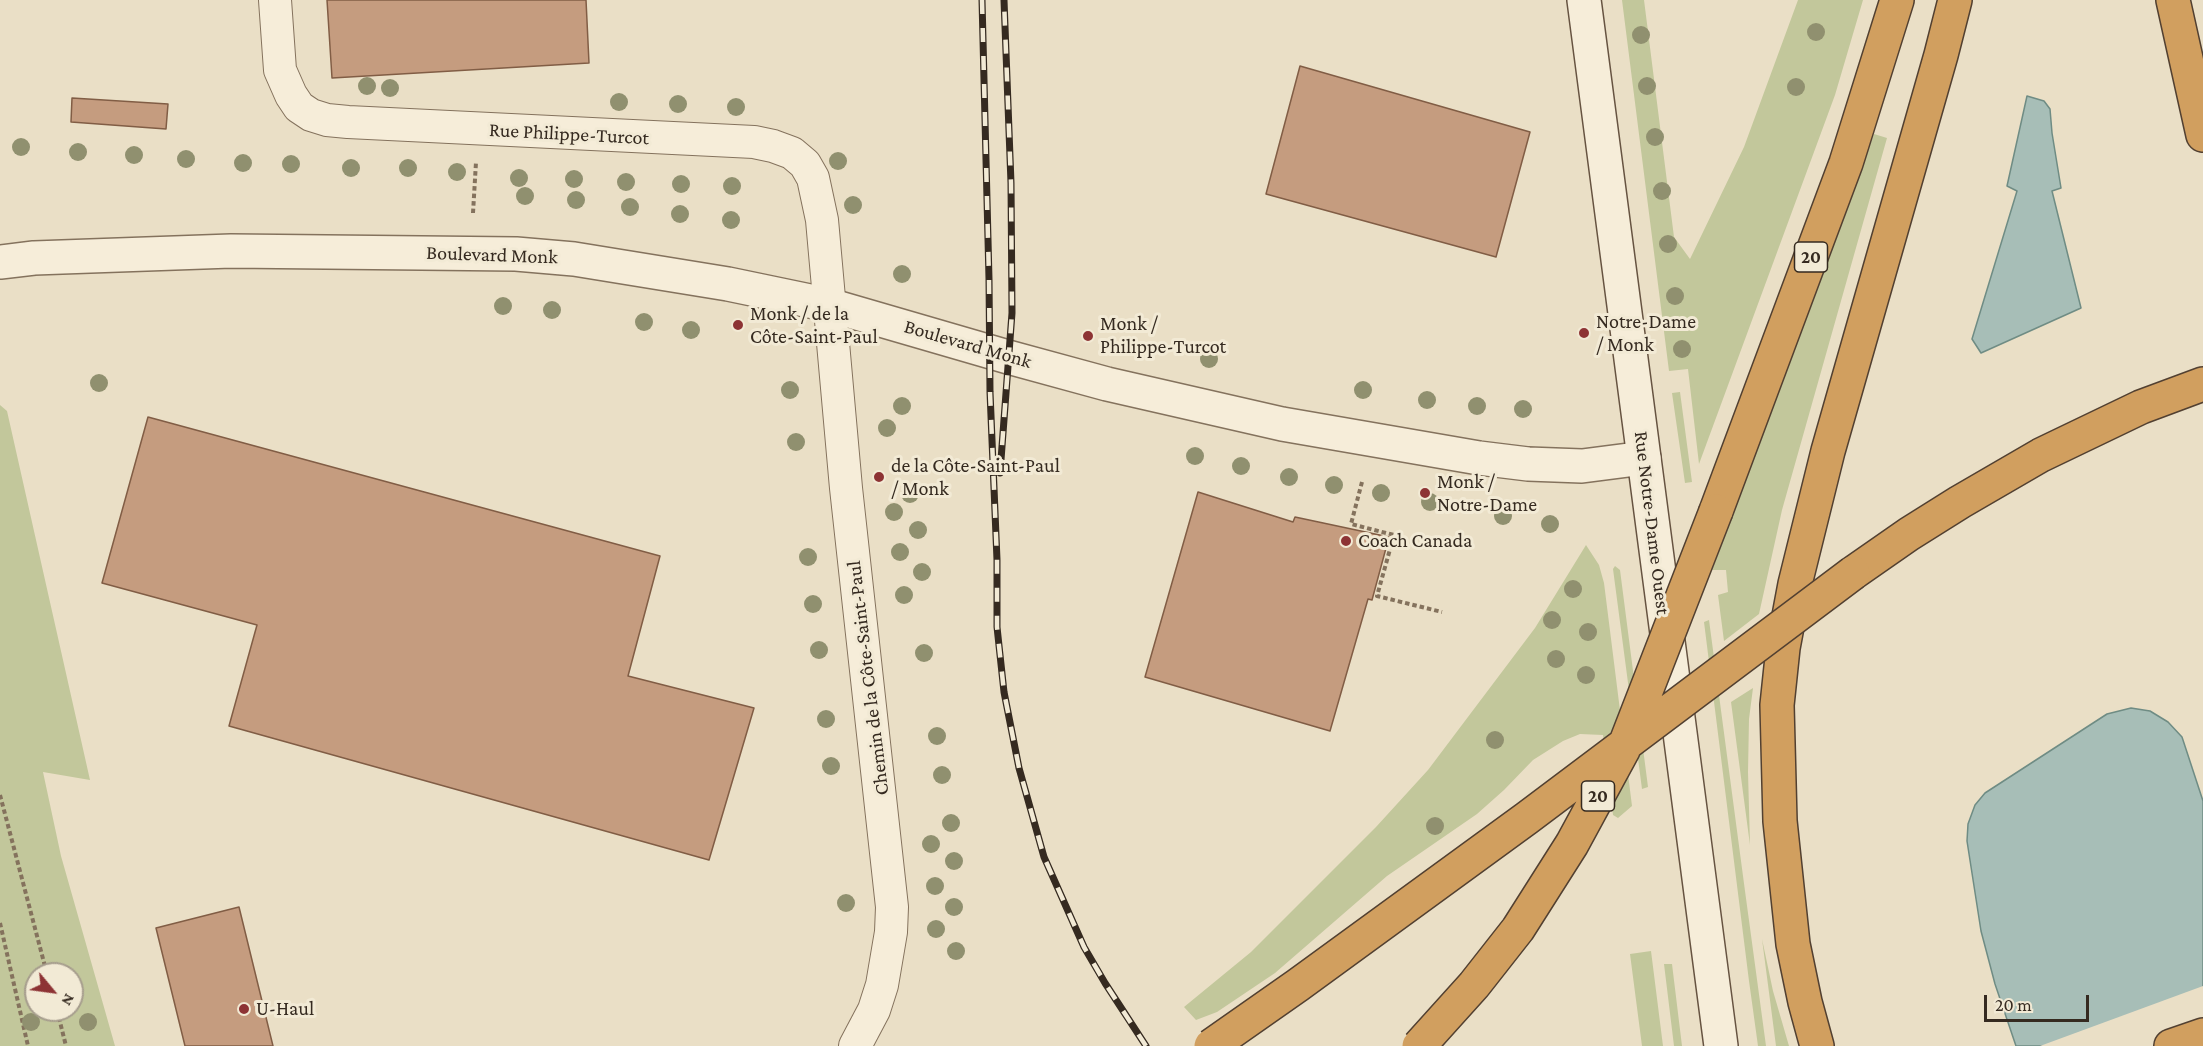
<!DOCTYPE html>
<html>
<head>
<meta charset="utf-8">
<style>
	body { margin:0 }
	#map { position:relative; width:2203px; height:1046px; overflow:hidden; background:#eadfc6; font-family:"Crimson Pro",serif }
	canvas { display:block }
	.north { position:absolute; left:24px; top:962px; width:60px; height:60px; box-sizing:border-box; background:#f2ead5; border:2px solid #a69d8d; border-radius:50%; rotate:119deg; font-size:16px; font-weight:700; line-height:24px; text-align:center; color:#352a20 }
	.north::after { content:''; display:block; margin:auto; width:21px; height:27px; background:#8d3334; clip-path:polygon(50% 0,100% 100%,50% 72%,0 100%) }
	.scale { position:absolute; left:1984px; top:995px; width:105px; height:27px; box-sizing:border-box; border:3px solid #352a20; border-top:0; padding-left:8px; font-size:18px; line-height:21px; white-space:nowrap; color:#352a20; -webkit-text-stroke:4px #f2ead5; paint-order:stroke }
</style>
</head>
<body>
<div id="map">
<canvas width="2203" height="1046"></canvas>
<div class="north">N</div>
<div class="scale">20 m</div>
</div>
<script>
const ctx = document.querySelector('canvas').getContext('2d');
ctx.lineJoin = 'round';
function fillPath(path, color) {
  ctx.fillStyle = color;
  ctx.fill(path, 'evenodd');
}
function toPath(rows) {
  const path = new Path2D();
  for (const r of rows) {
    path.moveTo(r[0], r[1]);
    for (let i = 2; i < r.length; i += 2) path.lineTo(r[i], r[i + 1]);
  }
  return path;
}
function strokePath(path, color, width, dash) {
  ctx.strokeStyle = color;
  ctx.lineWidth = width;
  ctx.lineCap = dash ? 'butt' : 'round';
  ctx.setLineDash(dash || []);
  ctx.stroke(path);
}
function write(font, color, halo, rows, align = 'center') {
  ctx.font = font + ' "Crimson Pro",serif';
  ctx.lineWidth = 6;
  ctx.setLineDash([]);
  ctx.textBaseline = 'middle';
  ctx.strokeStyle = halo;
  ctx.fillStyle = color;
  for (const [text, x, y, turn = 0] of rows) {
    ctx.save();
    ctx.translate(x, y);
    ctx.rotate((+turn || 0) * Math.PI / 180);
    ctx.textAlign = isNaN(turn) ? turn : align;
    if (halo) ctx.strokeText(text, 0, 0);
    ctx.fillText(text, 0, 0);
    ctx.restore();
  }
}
const green = toPath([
	[1622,0,1644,0,1674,237,1690,259,1744,147,1798,0,1863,0,1835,95,1699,464,1688,369,1669,371],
	[1874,134,1887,138,1782,510,1759,614,1724,641,1718,595,1728,592,1726,570,1712,570],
	[1680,392,1692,482,1685,483,1672,393],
	[0,405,7,411,90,780,43,772,61,856,115,1046,0,1046],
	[36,974,72,974,72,1010,36,1010],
	[1586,545,1599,565,1604,583,1632,806,1618,818,1613,815,1603,735,1580,734,1563,741,1533,760,1504,790,1477,814,1387,876,1275,973,1217,1012,1196,1020,1184,1007,1251,952,1376,827,1428,770,1535,628],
	[1615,566,1620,570,1648,787,1642,789,1613,569],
	[1709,620,1745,891,1766,1046,1758,1046,1749,981,1704,622],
	[1753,688,1749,719,1748,772,1750,845,1731,702],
	[1762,939,1773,991,1789,1046,1776,1046],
	[1651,951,1663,1046,1642,1046,1630,954],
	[1664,964,1672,964,1682,1046,1674,1046]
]);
const water = toPath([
	[2027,96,2044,101,2050,109,2052,133,2061,188,2052,191,2081,308,1981,353,1972,339,2017,191,2007,186,2027,96],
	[2131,708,2150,711,2168,722,2182,737,2203,801,2203,1023,2184,1046,2016,1046,1995,984,1981,931,1967,841,1968,824,1975,805,1985,793,2107,714,2131,708]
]);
const pier = toPath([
	[2203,986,2203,1028,2188,1046,2040,1046]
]);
const building = toPath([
	[327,0,586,0,589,63,332,78,327,0],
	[1300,66,1530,132,1496,257,1266,194,1300,66],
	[72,98,168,104,166,129,71,122,72,98],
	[148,417,660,556,628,676,754,708,709,860,229,726,257,625,102,583,148,417],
	[1198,492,1293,522,1295,517,1389,537,1372,600,1368,599,1330,731,1145,677,1198,492],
	[239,907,273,1046,185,1046,156,928,239,907]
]);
const path = toPath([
	[473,213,476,162],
	[1362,482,1351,524,1394,535,1377,596,1442,612],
	[0,795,47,974],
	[0,923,28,1046],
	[57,1010,66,1046]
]);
const minor = toPath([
	[275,0,280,70,291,95,299,107,311,115,327,120,348,122,754,142,773,146,792,153,805,164,813,178,822,220,846,488,892,907,891,932,882,985,874,1010,855,1046]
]);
const tertiary = toPath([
	[0,262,34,258,231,251,516,254,574,259,728,284,829,305,1008,357,1107,384,1282,424,1479,458,1528,464,1582,466,1644,458]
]);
const secondary = toPath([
	[1584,0,1721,1046]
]);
const motorway = toPath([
	[2173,0,2203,135],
	[1716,511,1846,163,1897,0],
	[1853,573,1909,534,1960,502,2041,455,2141,407,2203,384],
	[1817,1046,1805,1002,1793,944,1780,821,1777,705,1783,648,1795,584,1828,451,1941,55,1955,0],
	[2171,1046,2203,1035]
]);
const rail = toPath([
	[982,0,989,279,990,392,997,560,997,627,1004,692,1019,768,1044,857,1084,947,1105,983,1146,1046],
	[1000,473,1012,313,1011,183,1004,0]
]);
const motorwayBridge = toPath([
	[1211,1046,1298,985,1527,818,1853,573],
	[1419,1046,1474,985,1518,929,1572,844,1623,750,1716,511]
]);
const trees = [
	[1816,32],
	[1641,35],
	[367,86],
	[1647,86],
	[1796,87],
	[390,88],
	[619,102],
	[678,104],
	[736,107],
	[1655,137],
	[21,147],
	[78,152],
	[134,155],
	[186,159],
	[838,161],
	[243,163],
	[291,164],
	[351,168],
	[408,168],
	[457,172],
	[519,178],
	[574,179],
	[626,182],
	[681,184],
	[732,186],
	[1662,191],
	[525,196],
	[576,200],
	[853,205],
	[630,207],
	[680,214],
	[731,220],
	[1668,244],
	[902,274],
	[1675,296],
	[503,306],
	[552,310],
	[644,322],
	[691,330],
	[1682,349],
	[1209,359],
	[99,383],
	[790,390],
	[1363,390],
	[1427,400],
	[902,406],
	[1477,406],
	[1523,409],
	[887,428],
	[796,442],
	[1195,456],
	[1241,466],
	[1289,477],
	[1334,485],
	[1381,493],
	[910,494],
	[1430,502],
	[894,512],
	[1503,516],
	[1550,524],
	[918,530],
	[900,552],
	[808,557],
	[922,572],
	[1573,589],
	[904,595],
	[813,604],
	[1552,620],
	[1588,632],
	[819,650],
	[924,653],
	[1556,659],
	[1586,675],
	[826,719],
	[937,736],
	[1495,740],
	[831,766],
	[942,775],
	[951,823],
	[1435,826],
	[931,844],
	[954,861],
	[935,886],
	[846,903],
	[954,907],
	[936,929],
	[956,951],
	[31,1022],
	[88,1022]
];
const markers = [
	[738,325,6,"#8d3334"],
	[1584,333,6,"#8d3334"],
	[1088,336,6,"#8d3334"],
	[879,477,6,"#8d3334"],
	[1425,493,6,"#8d3334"],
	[1346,541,6,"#8d3334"],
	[244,1009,6,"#8d3334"]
];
const shields = [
	[1811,257,33],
	[1598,796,33]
];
const shieldNames = [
	["20",1811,257],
	["20",1598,796]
];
const streetNames = [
	["Rue Philippe-Turcot",569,134,3],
	["Boulevard Monk",492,255,2],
	["Boulevard Monk",968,344,16],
	["Rue Notre-Dame Ouest",1652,523,83],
	["Chemin de la Côte-Saint-Paul",868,678,-97]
];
const poiNames = [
	["Monk / de la",750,314],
	["Côte-Saint-Paul",750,337],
	["Notre-Dame",1596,322],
	["/ Monk",1596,345],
	["Monk /",1100,324],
	["Philippe-Turcot",1100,347],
	["de la Côte-Saint-Paul",891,466],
	["/ Monk",891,489],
	["Monk /",1437,482],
	["Notre-Dame",1437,505],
	["Coach Canada",1358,541],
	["U-Haul",256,1009]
];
fillPath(green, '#c2c79b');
fillPath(water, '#a7beb7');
strokePath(water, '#6f8c84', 1.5);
fillPath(pier, '#eadfc6');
fillPath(building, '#c59c7f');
strokePath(building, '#815d45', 1.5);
strokePath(minor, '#84725d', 34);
strokePath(tertiary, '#84725d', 36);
strokePath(secondary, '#665341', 36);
strokePath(motorway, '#524031', 36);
strokePath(path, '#84725d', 4, [4.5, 3]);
strokePath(minor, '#f6edd9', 32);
strokePath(tertiary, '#f6edd9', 33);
strokePath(secondary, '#f6edd9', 33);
strokePath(motorway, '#d19f5f', 33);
strokePath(rail, '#352a20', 7);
strokePath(rail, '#f2ead5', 4.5, [14]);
strokePath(motorwayBridge, '#524031', 36, []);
strokePath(motorwayBridge, '#d19f5f', 33);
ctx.fillStyle = '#90906f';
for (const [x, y] of trees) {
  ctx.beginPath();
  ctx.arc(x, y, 9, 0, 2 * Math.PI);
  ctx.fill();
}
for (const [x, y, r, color] of markers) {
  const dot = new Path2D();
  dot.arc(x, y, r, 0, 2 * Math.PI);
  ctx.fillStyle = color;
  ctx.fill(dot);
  strokePath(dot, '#f2ead5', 2);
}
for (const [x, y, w] of shields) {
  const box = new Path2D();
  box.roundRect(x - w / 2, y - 15, w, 30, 4.5);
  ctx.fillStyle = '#f2ead5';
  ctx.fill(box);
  strokePath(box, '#352a20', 1.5);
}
write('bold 18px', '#352a20', null, shieldNames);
write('20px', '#352a20', '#f2ead5', streetNames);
write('20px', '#352a20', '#f2ead5', poiNames, 'left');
</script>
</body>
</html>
